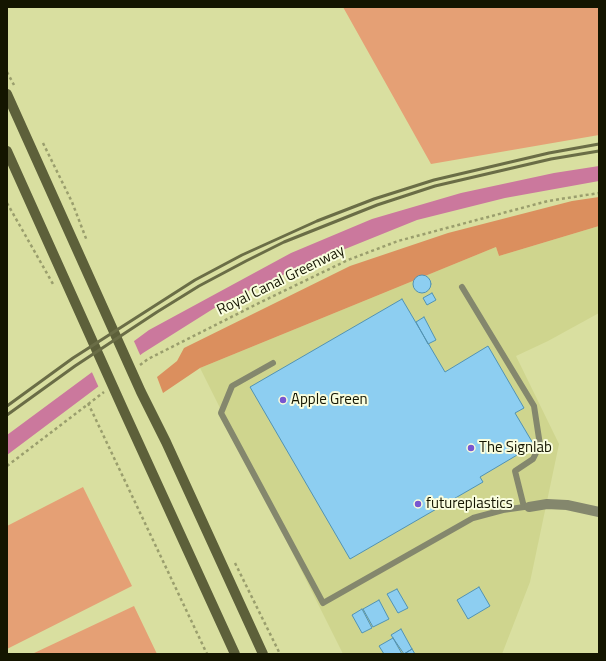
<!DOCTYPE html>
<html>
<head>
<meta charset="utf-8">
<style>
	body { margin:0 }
	#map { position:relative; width:606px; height:661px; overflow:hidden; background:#d9dfa0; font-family:"Titillium Web",sans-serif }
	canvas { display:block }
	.frame { position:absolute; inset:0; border:8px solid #141500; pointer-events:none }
</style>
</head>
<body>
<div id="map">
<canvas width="606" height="661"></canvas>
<div class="frame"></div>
</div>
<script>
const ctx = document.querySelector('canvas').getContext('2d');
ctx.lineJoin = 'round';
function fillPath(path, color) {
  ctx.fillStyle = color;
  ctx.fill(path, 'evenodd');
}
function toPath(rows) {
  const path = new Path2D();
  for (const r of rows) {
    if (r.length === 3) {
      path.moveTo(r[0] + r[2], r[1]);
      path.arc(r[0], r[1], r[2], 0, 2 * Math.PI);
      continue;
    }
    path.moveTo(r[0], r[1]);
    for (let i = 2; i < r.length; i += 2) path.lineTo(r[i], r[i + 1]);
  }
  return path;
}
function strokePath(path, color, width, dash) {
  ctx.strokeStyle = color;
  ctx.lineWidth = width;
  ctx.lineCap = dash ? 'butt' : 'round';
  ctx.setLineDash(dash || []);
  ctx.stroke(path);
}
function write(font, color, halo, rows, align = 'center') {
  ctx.font = font + ' "Titillium Web",sans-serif';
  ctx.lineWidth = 4;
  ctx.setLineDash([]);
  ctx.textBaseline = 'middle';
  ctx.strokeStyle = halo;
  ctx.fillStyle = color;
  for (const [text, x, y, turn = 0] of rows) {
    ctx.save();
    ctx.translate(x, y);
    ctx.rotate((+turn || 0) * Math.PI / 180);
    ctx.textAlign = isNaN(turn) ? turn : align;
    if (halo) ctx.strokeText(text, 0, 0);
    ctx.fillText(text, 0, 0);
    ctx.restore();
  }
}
const built = toPath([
	[599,226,599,313,548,341,516,356,559,444,530,582,502,654,343,654,200,368,496,247,499,256]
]);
const green = toPath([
	[343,7,599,7,599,135,431,164],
	[83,487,132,586,7,649,7,526],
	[134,606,157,654,32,654]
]);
const forest = toPath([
	[599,197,599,226,499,256,496,247,200,368,163,393,157,377,177,361,184,348,350,266,448,233,572,201]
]);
const water = toPath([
	[599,166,599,181,505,198,417,220,298,268,224,302,143,353,7,455,7,435,149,330,291,253,372,219,461,193,554,173]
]);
const pier = toPath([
	[133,339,141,357,99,388,91,370]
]);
const building = toPath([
	[422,284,9],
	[432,293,436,300,427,305,423,298,432,293],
	[402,299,445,372,488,346,524,408,515,413,534,445,480,477,483,482,350,559,250,387,402,299],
	[424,317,436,340,428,344,416,322,424,317],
	[479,587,490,606,468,619,457,600,479,587],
	[397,589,408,608,398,613,387,594,397,589],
	[379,600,389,619,373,627,363,609,379,600],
	[362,609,372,628,362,633,352,615,362,609],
	[401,629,412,649,404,654,391,635,401,629],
	[393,638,402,654,384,654,379,646,393,638],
	[412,649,415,654,404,654,412,649]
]);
const path = toPath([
	[7,72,14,85],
	[43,143,72,202,87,241],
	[7,203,53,284],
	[140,365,148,359,261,302,348,260,398,241,548,201,599,193],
	[88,403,207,654],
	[7,466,70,418,104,392],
	[235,563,280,654]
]);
const service = toPath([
	[462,287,534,406,540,445,533,459,515,471,524,507,528,507],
	[273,363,232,386,221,413,323,603,473,518,503,510,524,507]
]);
const minor = toPath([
	[529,507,547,504,567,505,599,512]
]);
const secondary = toPath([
	[7,94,141,392,166,442,263,654],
	[7,151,123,409,235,654]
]);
const rail = toPath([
	[7,406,73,358,195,280,242,255,317,221,374,199,434,180,549,153,599,144],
	[7,415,75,366,157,312,199,286,246,261,284,242,377,205,435,186,551,159,599,151]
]);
const markers = [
	[283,400,4,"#7856d0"],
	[471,448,4,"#7856d0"],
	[418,504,4,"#7856d0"]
];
const streetNames = [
	["Royal Canal Greenway",281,281,-26]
];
const poiNames = [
	["Apple Green",291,400],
	["The Signlab",479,448],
	["futureplastics",426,504]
];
fillPath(built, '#cfd58e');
fillPath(green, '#e5a075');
fillPath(forest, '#db8f5e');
fillPath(water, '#cb789d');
fillPath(pier, '#d9dfa0');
fillPath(building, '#8dcef1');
strokePath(building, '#5293b3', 1);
strokePath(path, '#9a9e6d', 2.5, [3, 3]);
strokePath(service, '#84876d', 6);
strokePath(minor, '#84876d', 10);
strokePath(secondary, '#5d603a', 10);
strokePath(rail, '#6a6d46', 3);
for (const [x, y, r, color] of markers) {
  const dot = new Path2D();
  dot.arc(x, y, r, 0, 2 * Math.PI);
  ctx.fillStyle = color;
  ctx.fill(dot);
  strokePath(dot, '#f9fdde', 1.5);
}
write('15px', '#141500', '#f9fdde', streetNames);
write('15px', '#141500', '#f9fdde', poiNames, 'left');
</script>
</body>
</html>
